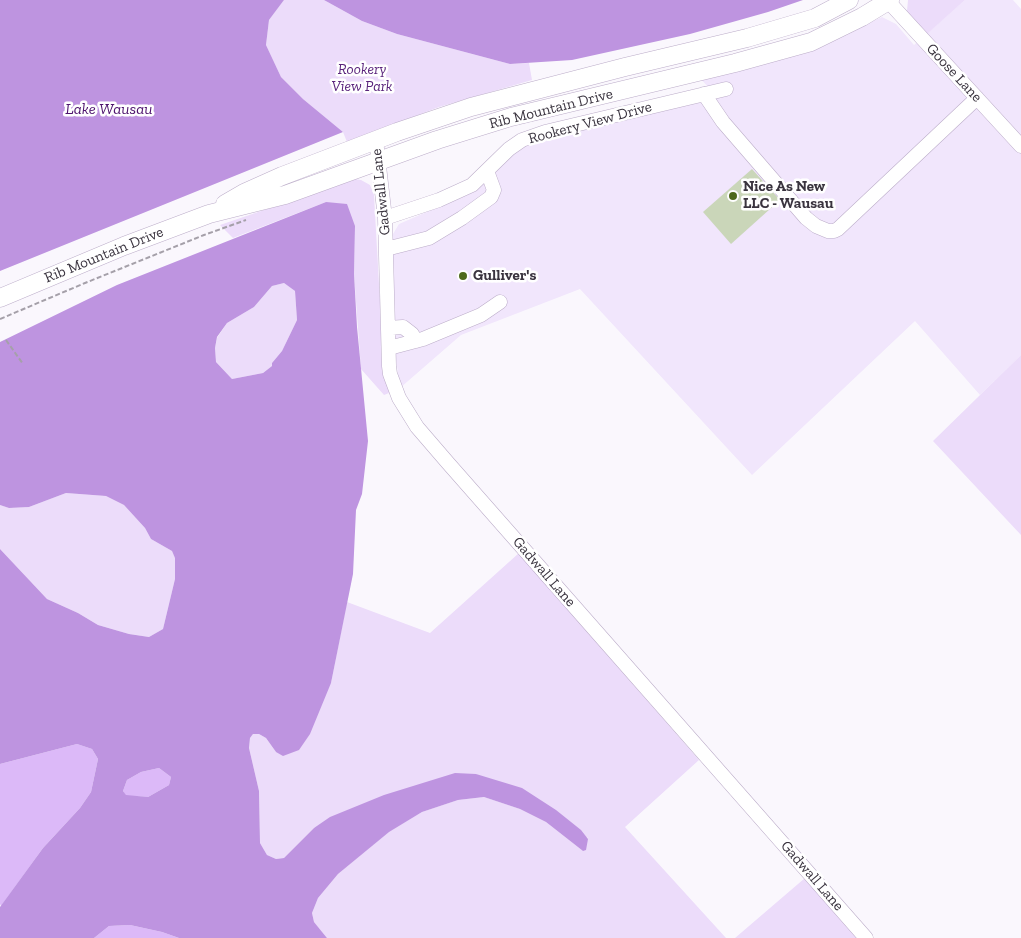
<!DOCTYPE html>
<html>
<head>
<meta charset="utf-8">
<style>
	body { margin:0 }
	canvas { display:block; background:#faf7fd }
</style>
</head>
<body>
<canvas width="1021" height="938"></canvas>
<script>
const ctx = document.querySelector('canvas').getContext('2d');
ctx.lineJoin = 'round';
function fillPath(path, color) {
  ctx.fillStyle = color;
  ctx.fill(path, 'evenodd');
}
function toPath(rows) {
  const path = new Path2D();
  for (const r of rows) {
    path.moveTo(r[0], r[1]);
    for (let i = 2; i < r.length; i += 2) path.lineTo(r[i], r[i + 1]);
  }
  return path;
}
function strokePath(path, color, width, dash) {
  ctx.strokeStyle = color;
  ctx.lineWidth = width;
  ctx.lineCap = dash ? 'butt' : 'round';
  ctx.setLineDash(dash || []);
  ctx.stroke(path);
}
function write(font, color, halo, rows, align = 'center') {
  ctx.font = font + ' "Zilla Slab",serif';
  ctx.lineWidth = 5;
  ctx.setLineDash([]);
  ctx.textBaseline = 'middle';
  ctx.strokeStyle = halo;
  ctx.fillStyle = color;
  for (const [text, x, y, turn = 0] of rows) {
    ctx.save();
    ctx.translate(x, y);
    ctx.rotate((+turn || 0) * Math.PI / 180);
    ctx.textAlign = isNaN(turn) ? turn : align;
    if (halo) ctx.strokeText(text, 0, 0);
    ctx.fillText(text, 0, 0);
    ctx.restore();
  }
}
const built = toPath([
	[965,0,1013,0,1021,9,1021,355,980,395,915,321,752,475,580,289,461,335,400,388,396,358,392,265,393,234,399,224,468,194,518,150,531,143,553,136,717,97,700,78,824,44,882,17,896,24,914,45]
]);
const green = toPath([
	[284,0,324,0,362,21,397,34,510,64,529,63,532,80,439,107,347,142,343,132,303,99,281,77,266,45,269,20],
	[908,0,965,0,927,34,914,21,907,11],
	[355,179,361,180,370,185,374,195,381,320,389,393,384,395,361,369,354,274,355,226,326,202,233,238,220,225],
	[284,283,295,291,297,320,282,351,272,363,272,366,263,373,232,379,216,362,215,348,217,338,227,323,254,307,272,286],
	[1021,355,1021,535,933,441],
	[66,493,106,496,124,505,145,528,151,539,172,551,175,557,175,579,163,629,149,637,129,634,98,625,78,613,47,599,0,549,0,505,9,508,29,507],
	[519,553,699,760,625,827,726,938,327,938,314,922,312,913,318,898,338,874,388,832,422,812,458,800,484,797,520,809,546,822,583,851,588,838,476,774,314,828,284,858,276,859,267,855,260,843,259,791,249,748,250,738,253,734,259,734,266,738,276,752,331,683,347,602,430,633],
	[805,878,857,938,735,938]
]);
const forest = toPath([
	[77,744,92,749,98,759,91,792,80,808,43,848,1,906,0,904,0,764],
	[159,768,171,777,169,785,148,797,126,796,123,791,127,780,141,772],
	[130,925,162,932,179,938,94,938,109,926]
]);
const water = toPath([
	[0,0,284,0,269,20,266,45,281,77,303,99,343,132,0,271],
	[324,0,803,0,768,12,690,34,572,60,510,64,397,34,362,21],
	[326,202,347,204,355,226,354,274,357,327,368,441,362,494,356,510,353,574,331,683,310,734,299,750,283,756,276,752,266,738,259,734,253,734,250,738,249,748,259,791,260,843,267,855,276,859,284,858,314,828,330,817,384,795,455,773,476,774,522,788,556,810,581,830,588,839,586,850,583,851,546,822,520,809,484,797,458,800,422,812,389,832,338,874,318,898,312,913,314,922,327,938,179,938,162,932,130,925,109,926,94,938,0,938,0,907,43,848,80,808,91,792,98,759,92,749,77,744,0,764,0,549,47,599,78,613,98,625,129,634,149,637,163,629,175,579,175,558,172,551,151,539,145,528,124,505,106,496,66,493,29,507,9,508,0,505,0,342,117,285],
	[284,283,295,291,297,320,282,351,272,363,272,366,263,373,232,379,216,362,215,348,217,337,227,323,254,307,272,286],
	[159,768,171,777,169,785,148,797,126,795,123,791,127,780,141,772]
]);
const building = toPath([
	[752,169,780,200,731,244,703,212]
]);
const path = toPath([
	[0,319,85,283,204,235,246,220],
	[6,340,23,364]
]);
const minor = toPath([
	[887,0,1021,146],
	[704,94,723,122,806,218,816,226,828,231,834,231,838,229,977,98],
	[376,140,385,218,389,366,390,374,399,398,417,427,448,463,866,938],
	[385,218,439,200,472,185,509,149,522,140,545,132,726,89],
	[386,249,429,238,462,218,491,197,494,190,487,171],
	[388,328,403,327,412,334,416,341],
	[389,348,423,339,481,315,500,302]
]);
const major = toPath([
	[225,204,244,193,282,176,397,132,471,107,625,67,747,38,815,18,849,0],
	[0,298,124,246,209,214,285,195,437,140,511,117,735,63,811,42,862,17,890,0]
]);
const markers = [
	[733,196,5,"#4e691b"],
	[463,276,5,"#4e691b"]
];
const parkNames = [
	["Rookery",362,70],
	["View Park",362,87]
];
const streetNames = [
	["Goose Lane",954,73,47],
	["Rib Mountain Drive",551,109,-14],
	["Rookery View Drive",590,123,-15],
	["Gadwall Lane",381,192,-96],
	["Rib Mountain Drive",104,255,-22],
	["Gadwall Lane",544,572,49],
	["Gadwall Lane",812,876,49]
];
const poiNames = [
	["Nice As New",743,187],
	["LLC - Wausau",743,204],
	["Gulliver's",473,276]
];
const waterNames = [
	["Lake Wausau",109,109]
];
fillPath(built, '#f1e6fc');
fillPath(green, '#ecdcfa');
fillPath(forest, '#dcb9f8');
fillPath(water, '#be94e0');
fillPath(building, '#cad6b9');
strokePath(minor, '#bcadc9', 15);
strokePath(major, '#bcadc9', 19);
strokePath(path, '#a5a0a9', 2, [5, 2.5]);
strokePath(minor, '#fff', 14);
strokePath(major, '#fff', 18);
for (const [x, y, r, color] of markers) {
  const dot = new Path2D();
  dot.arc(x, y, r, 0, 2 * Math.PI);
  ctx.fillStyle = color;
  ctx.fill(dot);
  strokePath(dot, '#fff', 2);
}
write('italic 15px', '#5a247c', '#fff', parkNames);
write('15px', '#3a343f', '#fff', streetNames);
write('bold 15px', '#3a343f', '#fff', poiNames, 'left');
write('italic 16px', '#4d136d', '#fff', waterNames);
</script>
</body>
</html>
